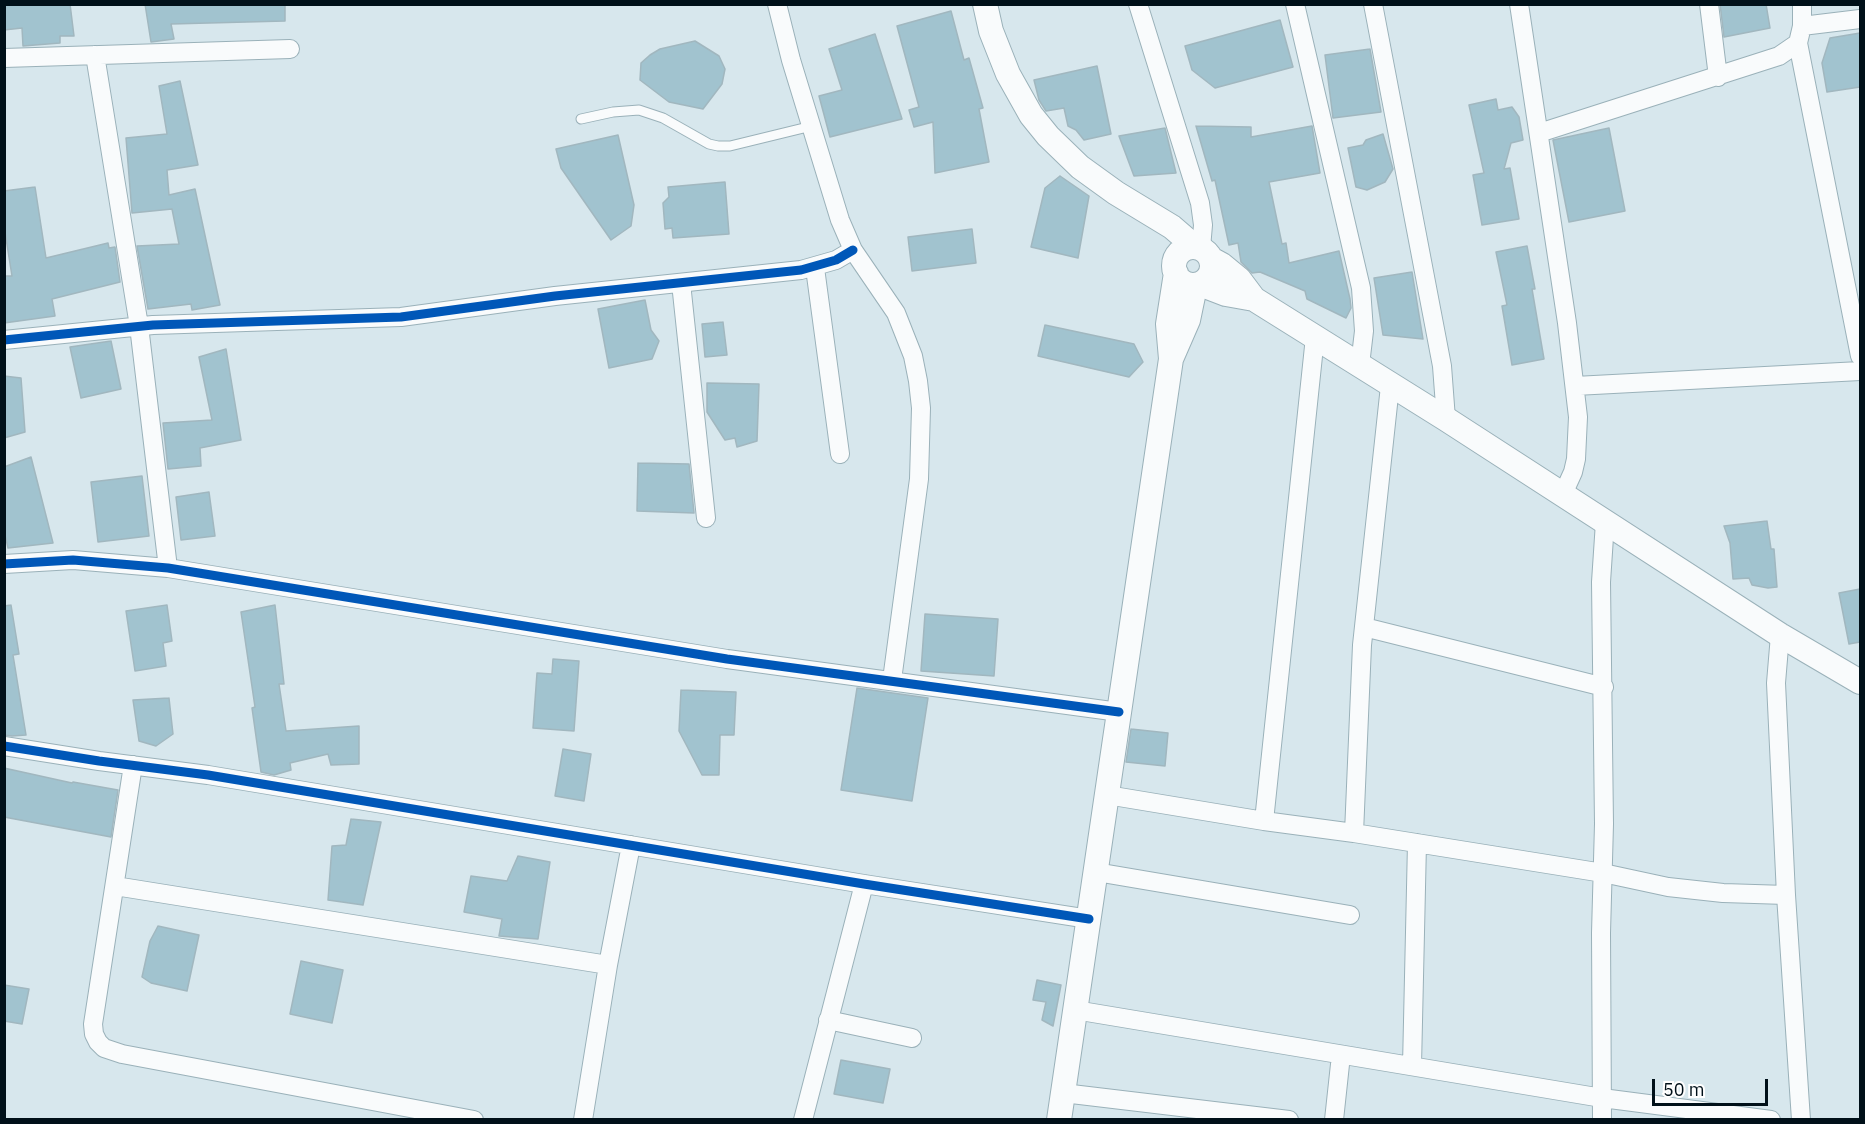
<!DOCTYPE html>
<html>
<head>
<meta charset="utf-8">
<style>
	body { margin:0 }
	#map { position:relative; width:1865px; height:1124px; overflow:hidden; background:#d7e7ed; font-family:"IBM Plex Sans",sans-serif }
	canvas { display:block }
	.frame { position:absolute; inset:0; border:6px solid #001019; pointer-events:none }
	.scale { position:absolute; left:1652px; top:1079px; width:116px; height:27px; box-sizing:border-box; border:3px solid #001019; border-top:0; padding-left:8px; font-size:18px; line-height:21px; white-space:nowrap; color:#001019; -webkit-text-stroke:4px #fff; paint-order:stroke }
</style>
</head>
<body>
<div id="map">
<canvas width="1865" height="1124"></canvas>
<div class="frame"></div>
<div class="scale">50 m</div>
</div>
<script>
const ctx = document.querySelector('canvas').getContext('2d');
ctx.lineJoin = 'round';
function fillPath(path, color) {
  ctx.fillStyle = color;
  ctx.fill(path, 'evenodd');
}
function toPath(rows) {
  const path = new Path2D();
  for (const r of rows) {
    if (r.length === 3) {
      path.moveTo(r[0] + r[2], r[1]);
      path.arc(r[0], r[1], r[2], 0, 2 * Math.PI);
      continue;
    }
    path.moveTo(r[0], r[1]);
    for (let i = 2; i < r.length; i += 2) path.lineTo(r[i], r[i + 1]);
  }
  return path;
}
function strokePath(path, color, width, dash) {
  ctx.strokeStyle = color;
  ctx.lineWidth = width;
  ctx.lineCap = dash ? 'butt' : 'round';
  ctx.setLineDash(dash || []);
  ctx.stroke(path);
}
const building = toPath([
	[4,4,70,4,74,36,60,36,60,43,23,46,22,28,4,30,4,4],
	[145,4,285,4,285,21,171,24,174,39,151,42,145,4],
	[1720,4,1766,4,1770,28,1724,37,1720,4],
	[951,11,964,60,969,58,983,108,979,109,989,162,935,173,933,122,914,127,909,110,919,107,897,26,951,11],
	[1280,20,1293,67,1215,88,1192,70,1185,46,1280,20],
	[1860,33,1860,87,1827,92,1822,63,1830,38,1860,33],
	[875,34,902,119,830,137,819,96,842,90,829,49,875,34],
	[695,41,719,56,725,69,722,84,703,109,669,102,640,80,641,63,650,55,660,49,695,41],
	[1370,49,1381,112,1333,118,1325,55,1370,49],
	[1097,66,1111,134,1084,140,1076,130,1068,126,1064,108,1046,111,1039,100,1034,80,1097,66],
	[180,81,198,165,167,170,169,195,195,189,220,305,192,310,191,304,148,309,137,246,179,244,172,209,132,213,126,138,167,134,159,86,180,81],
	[1496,99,1498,110,1512,107,1519,117,1523,140,1511,143,1504,169,1510,168,1519,219,1482,225,1473,175,1484,173,1469,105,1496,99],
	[1196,126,1251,127,1251,137,1312,126,1320,173,1269,182,1282,244,1286,243,1289,263,1339,251,1350,299,1351,308,1346,318,1307,299,1305,291,1260,272,1252,273,1241,262,1238,243,1229,245,1215,180,1212,181,1196,126],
	[1165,128,1176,173,1134,176,1119,136,1165,128],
	[1609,128,1625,211,1569,222,1553,140,1609,128],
	[1383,134,1393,169,1385,182,1367,190,1356,187,1348,148,1363,145,1366,140,1383,134],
	[618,135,634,205,631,226,611,240,561,168,556,149,618,135],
	[1060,176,1089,196,1078,258,1031,247,1045,188,1060,176],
	[725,182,729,234,673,238,672,228,665,229,663,203,669,197,668,187,725,182],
	[35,187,46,258,108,243,109,248,115,247,120,282,52,299,55,316,4,323,4,276,12,276,4,226,4,191,35,187],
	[972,229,976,263,912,271,908,237,972,229],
	[1527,246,1535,289,1532,289,1544,359,1512,365,1502,306,1507,305,1496,252,1527,246],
	[1412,272,1423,339,1383,335,1374,278,1412,272],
	[645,300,651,330,659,341,652,359,609,368,598,309,645,300],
	[723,322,727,355,705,357,702,324,723,322],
	[1045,325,1134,344,1143,362,1129,377,1038,356,1045,325],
	[111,341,121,389,81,398,70,347,111,341],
	[226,349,241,440,200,448,201,466,168,469,163,423,212,420,199,357,226,349],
	[4,376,21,378,25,432,4,438,4,376],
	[707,383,759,384,757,441,737,447,735,438,725,440,707,412,707,383],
	[31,457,53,543,8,548,4,531,4,467,31,457],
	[638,463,689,464,694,513,637,511,638,463],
	[142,476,149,536,98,542,91,482,142,476],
	[209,492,215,536,181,540,176,497,209,492],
	[1767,521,1771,549,1774,549,1777,587,1768,588,1752,585,1749,578,1733,579,1730,543,1724,526,1767,521],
	[1860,589,1860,642,1849,644,1839,593,1860,589],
	[11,605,19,654,13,655,26,735,12,736,4,735,4,606,11,605],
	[167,605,172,641,163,643,166,666,135,671,126,611,167,605],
	[275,605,284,684,279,684,286,731,359,726,359,764,331,765,328,754,290,763,291,770,274,775,261,772,252,708,255,707,241,612,275,605],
	[925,614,998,619,994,676,921,671,925,614],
	[553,659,579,661,574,731,533,728,537,673,552,674,553,659],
	[857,688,928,698,912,801,841,790,857,688],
	[681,690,736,692,734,735,720,735,719,775,702,775,679,731,681,690],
	[169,698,173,734,156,746,139,741,133,700,169,698],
	[1131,729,1168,733,1165,766,1126,762,1131,729],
	[563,749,591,754,584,801,555,796,563,749],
	[4,768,72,783,73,782,118,790,111,837,4,817,4,768],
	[351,819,381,822,363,905,328,900,332,846,346,845,351,819],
	[518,856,550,862,538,939,499,936,502,919,464,912,471,876,507,881,518,856],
	[158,926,199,935,187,991,151,983,142,977,150,941,158,926],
	[301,961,343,970,332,1023,290,1014,301,961],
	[1037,980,1061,985,1053,1026,1042,1020,1046,1002,1033,1000,1037,980],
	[4,985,29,989,22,1024,4,1021,4,985],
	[841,1060,890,1069,883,1103,834,1094,841,1060]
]);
const lane = toPath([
	[581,119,613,112,639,110,663,118,709,144,718,146,730,146,812,126]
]);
const street = toPath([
	[777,4,791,60,840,220,853,250,896,313,913,356,918,381,921,408,919,479,892,680],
	[1138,4,1200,203,1203,225,1201,248],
	[1295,4,1361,288,1364,331,1360,365],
	[1373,4,1442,366,1446,419],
	[1519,4,1567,323,1578,417,1576,459,1573,472,1563,494],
	[1709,4,1718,77],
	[1802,26,1860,19],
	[1798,43,1860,356],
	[95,55,139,326,168,568],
	[4,58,290,49],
	[1539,133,1779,56,1798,43,1802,26,1802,4],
	[815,268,840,454],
	[681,283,706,518],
	[4,340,153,325,401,317,555,296,801,270,836,260,853,250],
	[1575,386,1860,371],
	[4,564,73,560,168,568,727,659,1119,712],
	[1364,627,1604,687],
	[1780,635,1776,683,1786,895,1801,1120],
	[4,746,99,761,208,775,864,884,1089,919],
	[133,765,93,1024,94,1034,98,1042,104,1048,122,1054,474,1120],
	[1107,795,1264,821,1354,833,1603,873,1668,887,1723,893,1786,895],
	[1264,821,1315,337],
	[1354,833,1362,645,1390,386],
	[1096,872,1350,915],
	[115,886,608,965],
	[1075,1010,1602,1098,1771,1120],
	[828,1020,912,1038],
	[1412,1066,1417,843],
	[1063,1093,1289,1120],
	[583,1120,608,965,631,845],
	[803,1120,864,884],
	[1334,1120,1341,1055],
	[1602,1120,1601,933,1604,824,1601,582,1605,522]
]);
const secondary = toPath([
	[985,4,991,31,1008,74,1031,115,1048,136,1080,167,1116,193,1172,227,1194,246],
	[1193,266,19],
	[1211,259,1222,265,1239,279,1254,299],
	[1200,284,1226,294,1254,299,1446,419,1780,635,1860,682],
	[1171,359,1188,320,1193,296,1193,285],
	[1059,1120,1171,359,1168,324,1176,273]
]);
const cycleway = toPath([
	[4,340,153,325,401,317,555,296,801,270,836,260,853,250],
	[4,564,73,560,168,568,727,659,1119,712],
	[4,746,99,761,208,775,864,884,1089,919]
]);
fillPath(building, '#a1c3cf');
strokePath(building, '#a1b7bf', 1.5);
strokePath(lane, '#9ab1b9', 11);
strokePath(street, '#9ab1b9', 20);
strokePath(secondary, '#9ab1b9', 26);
strokePath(lane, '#f9fbfc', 9);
strokePath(street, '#f9fbfc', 18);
strokePath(secondary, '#f9fbfc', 24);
strokePath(cycleway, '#0057b8', 9);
</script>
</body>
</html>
